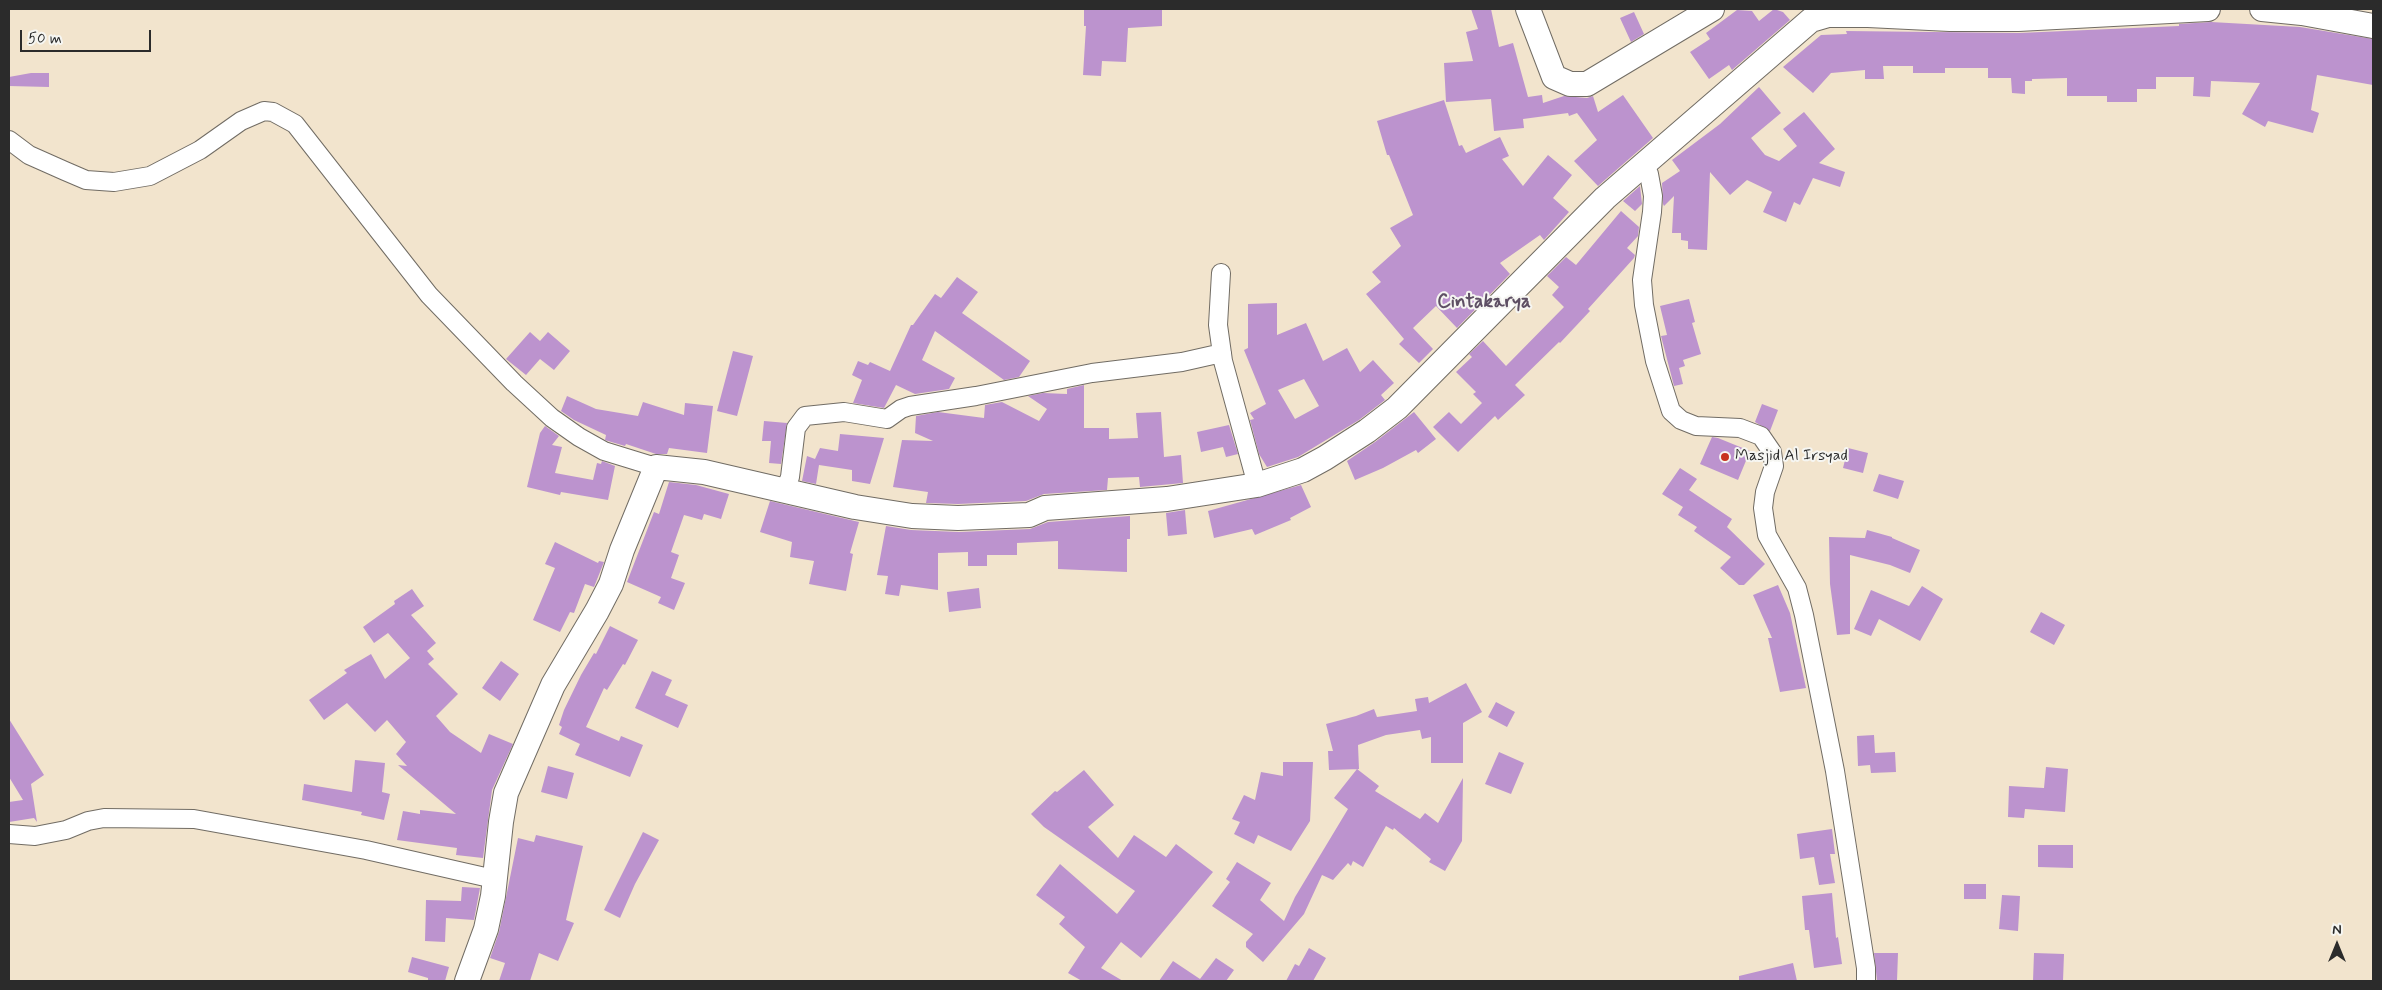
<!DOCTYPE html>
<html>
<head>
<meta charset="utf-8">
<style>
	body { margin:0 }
	#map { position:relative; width:2382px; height:990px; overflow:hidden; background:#f2e4cd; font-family:Mynerve,sans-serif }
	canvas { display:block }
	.frame { position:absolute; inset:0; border:10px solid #2b2b2b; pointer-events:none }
	.north { position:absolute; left:2312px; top:920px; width:50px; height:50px; -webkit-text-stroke:4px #f6f6f2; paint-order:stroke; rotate:0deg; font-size:14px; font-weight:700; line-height:20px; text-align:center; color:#2b2b2b }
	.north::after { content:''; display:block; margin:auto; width:18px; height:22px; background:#2b2b2b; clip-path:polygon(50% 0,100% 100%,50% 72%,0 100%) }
	.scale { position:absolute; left:20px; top:30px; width:131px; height:22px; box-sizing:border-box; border:2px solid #2b2b2b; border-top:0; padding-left:6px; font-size:15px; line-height:18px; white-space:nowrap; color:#2b2b2b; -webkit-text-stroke:4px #f6f6f2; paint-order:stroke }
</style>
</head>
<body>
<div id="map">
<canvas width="2382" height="990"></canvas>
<div class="frame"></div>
<div class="north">N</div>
<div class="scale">50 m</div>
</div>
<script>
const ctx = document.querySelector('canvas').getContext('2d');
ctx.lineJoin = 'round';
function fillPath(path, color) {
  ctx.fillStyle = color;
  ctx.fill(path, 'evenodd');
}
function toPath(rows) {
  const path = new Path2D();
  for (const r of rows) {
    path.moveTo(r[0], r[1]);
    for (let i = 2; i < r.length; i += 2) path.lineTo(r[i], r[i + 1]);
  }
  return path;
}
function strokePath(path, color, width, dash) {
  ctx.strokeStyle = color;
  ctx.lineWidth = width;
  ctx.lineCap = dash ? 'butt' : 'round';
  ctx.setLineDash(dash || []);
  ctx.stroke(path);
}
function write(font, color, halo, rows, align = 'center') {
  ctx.font = font + ' Mynerve,sans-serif';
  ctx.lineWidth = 4;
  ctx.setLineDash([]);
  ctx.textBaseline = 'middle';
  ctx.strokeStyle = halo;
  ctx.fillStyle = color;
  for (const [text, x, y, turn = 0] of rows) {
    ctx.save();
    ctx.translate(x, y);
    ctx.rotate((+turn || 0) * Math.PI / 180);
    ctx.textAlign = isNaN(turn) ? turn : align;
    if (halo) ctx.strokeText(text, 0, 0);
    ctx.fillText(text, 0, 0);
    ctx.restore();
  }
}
const building = toPath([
	[1084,9,1162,9,1162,26,1128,28,1126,62,1102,61,1101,76,1083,75,1086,26,1084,26],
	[1471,9,1491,9,1499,47,1513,43,1528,97,1542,95,1543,103,1564,96,1587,98,1593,96,1598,112,1623,95,1653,138,1598,186,1574,161,1597,140,1577,113,1569,116,1568,113,1523,119,1524,128,1494,131,1491,99,1446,102,1444,63,1473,61,1466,32,1478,29],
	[1774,9,1783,12,1790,20,1732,70,1729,65,1709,79,1690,52,1710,39,1706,33,1737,10,1752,11,1759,21],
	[1634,12,1644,34,1631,42,1620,18],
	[2211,22,2300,27,2373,39,2373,85,2317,75,2311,110,2319,113,2313,133,2268,121,2265,127,2242,114,2260,83,2211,81,2210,97,2193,96,2194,77,2156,77,2156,89,2137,89,2137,102,2107,102,2107,96,2067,96,2067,78,2032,79,2032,81,2025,81,2025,94,2012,93,2011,78,1988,78,1988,68,1945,68,1945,73,1913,73,1913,66,1883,66,1884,79,1865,79,1865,70,1831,73,1813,93,1783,67,1821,35,1847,34,1846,31,2019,33,2179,26,2179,24],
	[31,73,49,73,49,87,9,86,9,77],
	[1759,87,1781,113,1751,138,1765,155,1779,161,1797,146,1783,129,1804,112,1835,149,1819,163,1845,172,1840,187,1813,178,1800,205,1794,202,1786,222,1763,212,1772,192,1747,180,1730,195,1710,172,1707,250,1688,249,1688,241,1681,240,1681,233,1672,233,1674,196,1664,206,1663,204,1662,183,1680,171,1672,160,1720,124],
	[1444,100,1459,146,1462,145,1466,153,1500,137,1509,156,1502,159,1523,186,1548,155,1572,175,1553,198,1569,212,1544,240,1540,235,1500,263,1510,274,1457,328,1436,306,1413,328,1433,349,1419,363,1399,344,1404,339,1366,294,1381,282,1372,272,1401,246,1390,228,1413,215,1389,155,1387,155,1377,121],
	[1640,186,1642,204,1635,211,1623,201],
	[1621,211,1639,227,1638,236,1627,248,1635,255,1634,258,1588,309,1590,311,1560,343,1559,342,1515,385,1525,395,1498,420,1495,416,1458,452,1433,427,1449,412,1461,424,1482,403,1473,394,1476,392,1456,372,1472,357,1469,354,1483,341,1506,366,1564,307,1552,295,1559,287,1547,276,1566,257,1576,265],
	[957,277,978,292,962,313,1030,361,1019,377,1004,380,935,331,922,360,955,378,949,389,915,394,896,385,884,408,853,403,862,380,852,375,858,361,868,365,870,362,890,371,911,325,913,325,935,294,941,298],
	[1689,299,1695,322,1692,323,1701,354,1683,360,1685,366,1679,368,1683,384,1674,386,1661,336,1667,335,1660,306],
	[1277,303,1277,335,1306,323,1323,361,1347,348,1360,372,1373,360,1394,383,1381,395,1385,400,1359,420,1298,457,1267,467,1259,454,1250,420,1254,419,1250,413,1266,404,1244,350,1248,348,1248,304],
	[1304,379,1319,406,1295,419,1278,390],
	[530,332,540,341,548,332,570,351,554,370,540,359,526,375,506,359],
	[733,351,753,356,737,416,717,411],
	[1084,385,1084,428,1109,428,1109,439,1138,438,1136,413,1161,412,1164,457,1181,455,1183,483,1140,487,1139,477,1108,478,1107,490,1044,494,1026,501,958,504,926,503,928,492,893,487,902,440,933,441,915,433,916,416,938,412,984,418,985,405,1002,402,1039,421,1047,409,1028,396,1043,393,1067,394,1067,389],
	[567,396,596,409,638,416,643,402,684,415,685,403,713,406,707,453,669,448,667,454,656,454,626,444,625,446,608,441,605,440,606,435,574,420,561,411],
	[1762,404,1778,410,1770,431,1755,422],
	[1414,412,1436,439,1418,453,1416,450,1383,468,1355,480,1347,461,1375,442],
	[764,421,787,423,781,464,769,463,771,441,762,441],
	[1229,425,1238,454,1226,457,1223,447,1201,452,1197,432],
	[545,426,559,436,552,445,562,447,555,473,593,480,597,463,601,464,602,461,615,466,608,500,561,492,560,495,527,487,540,433],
	[840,434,884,438,870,484,852,481,852,470,819,465,816,484,802,481,807,456,815,459,820,448,838,451],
	[1712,437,1718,438,1750,451,1738,480,1700,464],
	[1848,448,1868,453,1863,473,1843,468],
	[1680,468,1697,479,1689,490,1732,519,1727,527,1765,564,1744,585,1739,585,1720,568,1731,557,1694,531,1697,527,1678,515,1683,507,1662,494],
	[1879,474,1904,481,1898,499,1873,491],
	[669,482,696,485,729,494,721,519,704,514,702,520,684,515,671,552,679,555,671,578,685,583,674,610,658,603,661,597,627,582,654,512,659,514],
	[1301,485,1311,507,1290,518,1291,520,1255,535,1252,529,1214,538,1208,511],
	[770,501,859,522,850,553,853,554,846,591,809,584,814,561,790,557,792,542,760,532],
	[1185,510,1187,534,1168,536,1166,513],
	[1130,516,1130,539,1127,539,1127,572,1058,569,1058,541,1017,543,1017,555,987,555,987,566,968,566,968,552,938,553,938,590,901,585,899,596,885,594,888,576,877,575,886,526,911,530,959,532,1030,529,1048,522],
	[1867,530,1892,537,1892,538,1920,550,1910,573,1890,565,1850,555,1850,634,1837,635,1830,584,1829,537,1865,538],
	[555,542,598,563,599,561,604,562,594,587,585,584,574,613,570,612,560,632,533,620,555,568,545,564],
	[1778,585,1790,613,1806,688,1780,692,1768,638,1772,638,1753,595],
	[1922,586,1943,599,1920,641,1879,619,1871,636,1854,629,1871,590,1909,606],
	[979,588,981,608,949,612,947,592],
	[412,589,424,606,411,615,436,643,427,651,434,659,428,664,458,694,436,716,450,732,481,753,489,734,513,744,492,790,483,858,456,855,457,848,397,840,403,811,420,814,420,810,456,814,398,765,407,766,396,754,406,742,387,720,375,732,347,703,324,720,309,700,347,673,344,670,371,654,385,679,410,658,388,633,374,643,363,627,395,604,394,601],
	[2041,612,2065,625,2054,645,2030,632],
	[610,626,638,640,625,665,623,664,607,690,604,688,586,727,619,741,621,736,643,745,630,777,575,755,580,744,559,734,562,727,559,725,564,710,581,675,594,653,596,654],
	[501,661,519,674,500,701,482,688],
	[652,671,672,680,665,695,688,705,678,728,635,708],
	[1466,683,1482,712,1463,723,1463,763,1431,763,1431,737,1422,739,1420,730,1386,735,1358,745,1359,769,1329,770,1328,751,1333,751,1326,724,1356,716,1374,709,1377,717,1417,711,1415,699,1428,697,1429,703],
	[1496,702,1515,712,1507,727,1488,717],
	[9,719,44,775,31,784,37,822,34,818,9,822,9,802,23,800,9,777],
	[1874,735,1875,753,1895,752,1896,772,1871,773,1870,765,1858,766,1857,736],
	[1499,752,1524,763,1511,794,1485,784],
	[355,760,385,763,382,792,390,794,384,820,361,815,362,812,302,800,304,784,352,792],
	[1283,762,1313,762,1310,821,1291,851,1258,835,1254,844,1234,834,1240,822,1232,819,1244,795,1255,800,1261,772,1283,776],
	[548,766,574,773,567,799,541,792],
	[2046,767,2068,769,2065,812,2025,809,2024,818,2008,817,2009,786,2044,788],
	[1357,769,1379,786,1375,791,1420,819,1425,813,1438,823,1463,778,1462,841,1445,871,1429,862,1431,859,1394,828,1393,830,1386,826,1363,867,1353,861,1351,866,1348,863,1333,880,1322,875,1304,914,1263,962,1246,947,1246,942,1253,934,1212,906,1230,882,1226,879,1237,862,1271,883,1260,900,1284,921,1295,897,1348,809,1334,798],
	[1084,770,1114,805,1088,827,1118,858,1134,835,1166,857,1176,844,1213,872,1141,958,1121,942,1101,968,1123,981,1082,981,1068,973,1085,947,1059,924,1065,917,1036,895,1060,864,1117,914,1135,891,1044,827,1031,814,1055,791,1057,792],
	[1832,829,1835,854,1830,854,1835,883,1819,885,1814,857,1800,859,1797,834],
	[643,832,659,840,635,884,620,918,604,910],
	[536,835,583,846,566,920,574,923,558,961,539,953,530,981,499,981,505,963,490,958,499,932,518,838,534,842],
	[2038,845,2073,845,2073,868,2038,867],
	[1964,884,1986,884,1986,899,1964,899],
	[462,887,480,888,474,920,446,918,445,942,425,941,426,900,461,901],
	[1832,893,1836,938,1838,937,1842,964,1814,968,1809,930,1805,930,1802,896],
	[2002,895,2020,896,2018,931,1999,929],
	[1309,948,1326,958,1313,981,1286,981,1295,964,1299,966],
	[1874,953,1898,953,1897,981,1877,981],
	[2034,953,2064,954,2063,981,2033,981],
	[412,957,449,967,445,981,428,981,428,978,408,972],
	[1216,958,1234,970,1226,981,1159,981,1173,961,1200,979],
	[1793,963,1797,981,1739,981,1739,976]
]);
const street = toPath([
	[9,140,29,155,65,171,86,180,114,182,150,176,200,150,241,121,264,111,273,112,295,124,429,295,514,383,552,418,579,437,604,451,656,467],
	[1644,164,1649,174,1653,196,1652,212,1642,280,1644,305,1655,361,1671,411,1681,420,1696,426,1740,428,1761,436,1772,452,1774,466,1765,492,1763,508,1767,535,1797,588,1804,615,1835,771,1866,968,1866,981],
	[1221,273,1218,325,1223,361,1257,485],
	[785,490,790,477,796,428,805,416,844,412,887,419,901,409,910,406,976,396,1092,373,1182,362,1222,353],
	[9,834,35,836,66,830,88,821,104,818,194,819,366,850,494,879]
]);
const secondary = toPath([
	[1528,9,1554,77,1570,84,1587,84,1712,9],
	[2262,9,2302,13,2373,26],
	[467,981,486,929,493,896,501,822,506,793,553,685,597,611,611,584,622,550,656,467,704,472,855,507,912,516,958,518,1029,515,1045,508,1167,499,1257,485,1303,470,1325,458,1367,431,1397,408,1605,198,1811,20,1828,15,1868,15,1950,19,2018,19,2208,9]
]);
const markers = [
	[1725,457,5,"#c8321e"]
];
const poiNames = [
	["Masjid Al Irsyad",1735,457]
];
const quarterNames = [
	["Cintakarya",1484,303]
];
fillPath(building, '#bc93ce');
strokePath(street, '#716c64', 20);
strokePath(secondary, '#716c64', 26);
strokePath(street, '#fff', 18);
strokePath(secondary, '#fff', 24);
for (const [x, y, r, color] of markers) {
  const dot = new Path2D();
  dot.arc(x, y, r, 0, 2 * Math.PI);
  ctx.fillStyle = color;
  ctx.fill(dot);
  strokePath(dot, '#f6f6f2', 2);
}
write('16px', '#2b2b2b', '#f6f6f2', poiNames, 'left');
write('bold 19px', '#5e4f64', '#f6f6f2', quarterNames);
</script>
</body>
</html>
